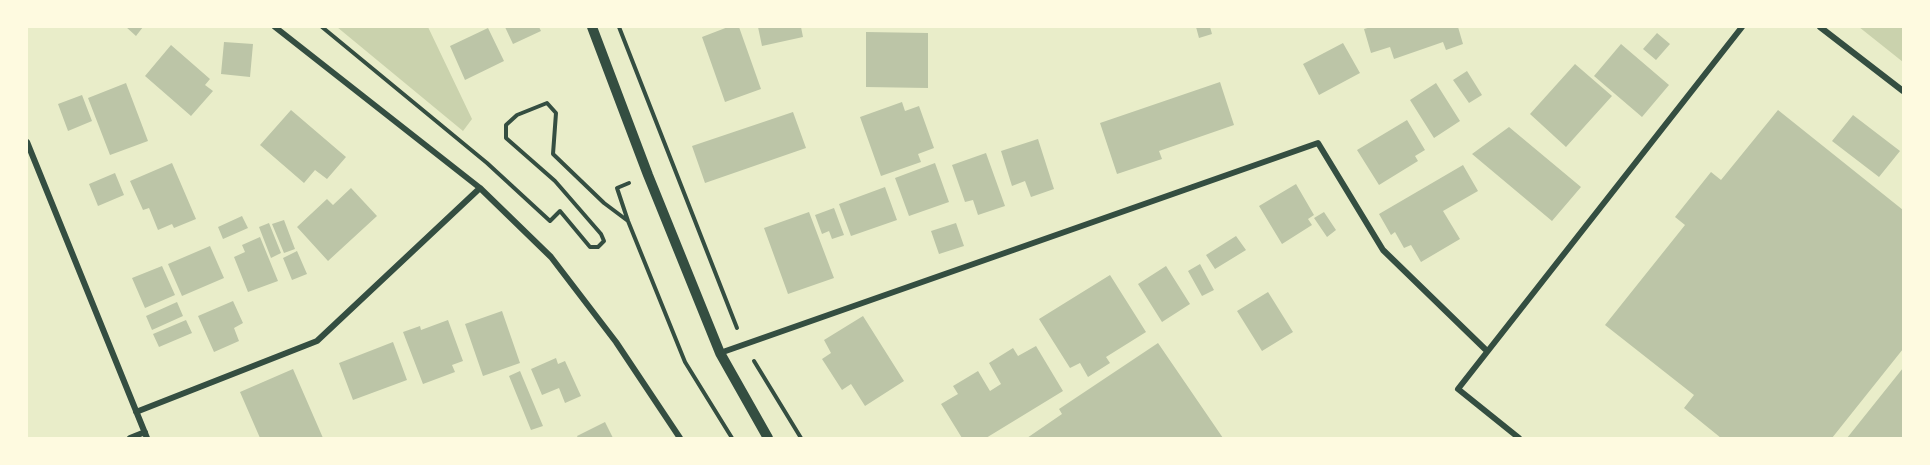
<!DOCTYPE html>
<html>
<head>
<meta charset="utf-8">
<style>
	body { margin:0 }
	#map { position:relative; width:1930px; height:465px; overflow:hidden; background:#e9edc9; font-family:"PT Sans",sans-serif }
	canvas { display:block }
	.frame { position:absolute; inset:0; border:28px solid #fefae0; pointer-events:none }
</style>
</head>
<body>
<div id="map">
<canvas width="1930" height="465"></canvas>
<div class="frame"></div>
</div>
<script>
const ctx = document.querySelector('canvas').getContext('2d');
ctx.lineJoin = 'round';
function fillPath(path, color) {
  ctx.fillStyle = color;
  ctx.fill(path, 'evenodd');
}
function toPath(rows) {
  const path = new Path2D();
  for (const r of rows) {
    path.moveTo(r[0], r[1]);
    for (let i = 2; i < r.length; i += 2) path.lineTo(r[i], r[i + 1]);
  }
  return path;
}
function strokePath(path, color, width, dash) {
  ctx.strokeStyle = color;
  ctx.lineWidth = width;
  ctx.lineCap = dash ? 'butt' : 'round';
  ctx.setLineDash(dash || []);
  ctx.stroke(path);
}
const green = toPath([
	[337,27,428,27,472,119,463,131],
	[1859,27,1903,27,1903,62]
]);
const building = toPath([
	[126,27,143,27,136,36],
	[505,27,539,27,541,31,513,44],
	[728,27,739,27,761,89,725,102,702,37],
	[758,27,801,27,803,37,762,46],
	[1196,27,1210,27,1212,34,1199,38],
	[1371,27,1458,27,1463,44,1446,50,1443,42,1394,59,1390,47,1371,53,1364,29],
	[488,28,504,61,465,80,450,46],
	[866,32,928,33,928,88,866,87],
	[1657,33,1670,44,1656,60,1643,49],
	[224,42,253,44,250,77,221,74],
	[1343,43,1360,73,1319,95,1303,64],
	[1621,44,1669,85,1642,117,1594,76],
	[171,45,210,79,205,85,213,91,191,116,145,76],
	[1575,64,1612,96,1566,147,1530,114],
	[1467,71,1482,95,1469,103,1453,80],
	[1220,82,1234,125,1159,151,1162,159,1117,174,1100,123],
	[126,83,148,141,110,155,88,98],
	[1436,83,1460,121,1434,138,1410,100],
	[82,95,92,121,68,131,58,104],
	[902,102,905,111,919,106,934,148,918,154,921,162,881,176,860,117],
	[291,110,346,157,327,179,315,170,304,183,260,145],
	[1778,110,1903,210,1903,349,1832,438,1721,438,1684,408,1694,395,1605,325,1685,225,1675,217,1711,172,1721,180],
	[793,112,806,148,705,183,692,146],
	[1853,115,1900,151,1879,177,1832,141],
	[1407,120,1425,150,1415,156,1418,161,1379,185,1357,150],
	[1509,127,1581,187,1552,221,1472,154],
	[1038,139,1054,189,1031,197,1025,181,1012,186,1001,151],
	[986,153,1005,206,978,215,973,200,965,202,952,165],
	[172,163,196,219,174,228,172,224,158,230,149,208,143,210,130,181],
	[935,163,949,202,909,216,895,178],
	[1463,165,1478,191,1443,211,1460,239,1421,262,1411,245,1404,248,1395,232,1391,235,1379,214],
	[115,173,124,195,98,206,89,184],
	[1296,184,1314,215,1308,219,1312,225,1282,244,1259,206],
	[885,187,897,220,851,236,839,204],
	[351,188,377,216,328,261,297,227,327,199,333,205],
	[834,208,844,235,832,239,829,231,822,234,815,215],
	[809,212,834,278,788,294,764,228],
	[1324,212,1336,230,1327,237,1314,218],
	[242,216,248,228,223,239,218,227],
	[284,220,295,249,284,253,272,224],
	[269,223,281,253,271,258,259,227],
	[956,223,964,246,939,254,931,231],
	[1236,236,1246,250,1215,269,1206,255],
	[260,237,278,281,248,292,234,257,245,252,242,245],
	[210,246,224,278,182,296,168,264],
	[297,251,307,274,292,280,283,258],
	[1200,264,1214,290,1202,296,1188,271],
	[162,266,175,295,145,308,132,278],
	[1166,266,1190,304,1162,322,1138,284],
	[1110,275,1146,332,1106,357,1110,363,1088,377,1080,363,1070,368,1039,319],
	[1268,292,1293,332,1262,351,1237,311],
	[233,301,243,323,234,328,239,341,214,352,198,316],
	[177,302,183,316,152,330,146,316],
	[502,311,520,363,483,376,465,324],
	[863,316,904,381,865,406,851,384,842,390,822,359,831,353,824,340],
	[186,320,192,333,159,347,153,334],
	[448,320,463,361,452,365,455,372,423,384,403,332,420,326,421,330],
	[393,342,407,380,353,400,339,363],
	[1158,343,1223,438,1027,438,1062,414,1059,409],
	[1036,346,1063,391,986,438,962,438,941,404,958,394,953,386,978,371,990,391,1001,384,989,363,1013,348,1018,356],
	[556,358,558,364,565,361,581,396,565,403,559,388,542,395,531,369],
	[1903,368,1903,438,1847,438],
	[293,369,323,438,260,438,240,392],
	[520,371,543,426,531,430,509,376],
	[605,422,613,438,578,438,577,436]
]);
const path = toPath([
	[322,27,487,163,550,221,560,211,590,247,598,247,604,241,601,234,555,181,506,138,506,125,517,115,547,103,556,113,553,154,604,203,628,221],
	[619,27,737,328],
	[629,183,617,188,628,221,685,362,732,438],
	[754,361,801,438]
]);
const minor = toPath([
	[275,27,480,188,551,257,616,342,680,438],
	[1820,27,1903,91],
	[27,142,147,438],
	[720,353,1318,143,1383,250,1487,351],
	[136,412,317,341,480,188],
	[130,438,145,432],
	[1519,438,1458,389,1742,27]
]);
const tertiary = toPath([
	[592,27,648,175,720,353,768,438]
]);
fillPath(green, '#cad2ad');
fillPath(building, '#bcc5a7');
strokePath(path, '#344e41', 4);
strokePath(minor, '#344e41', 6);
strokePath(tertiary, '#344e41', 10);
</script>
</body>
</html>
